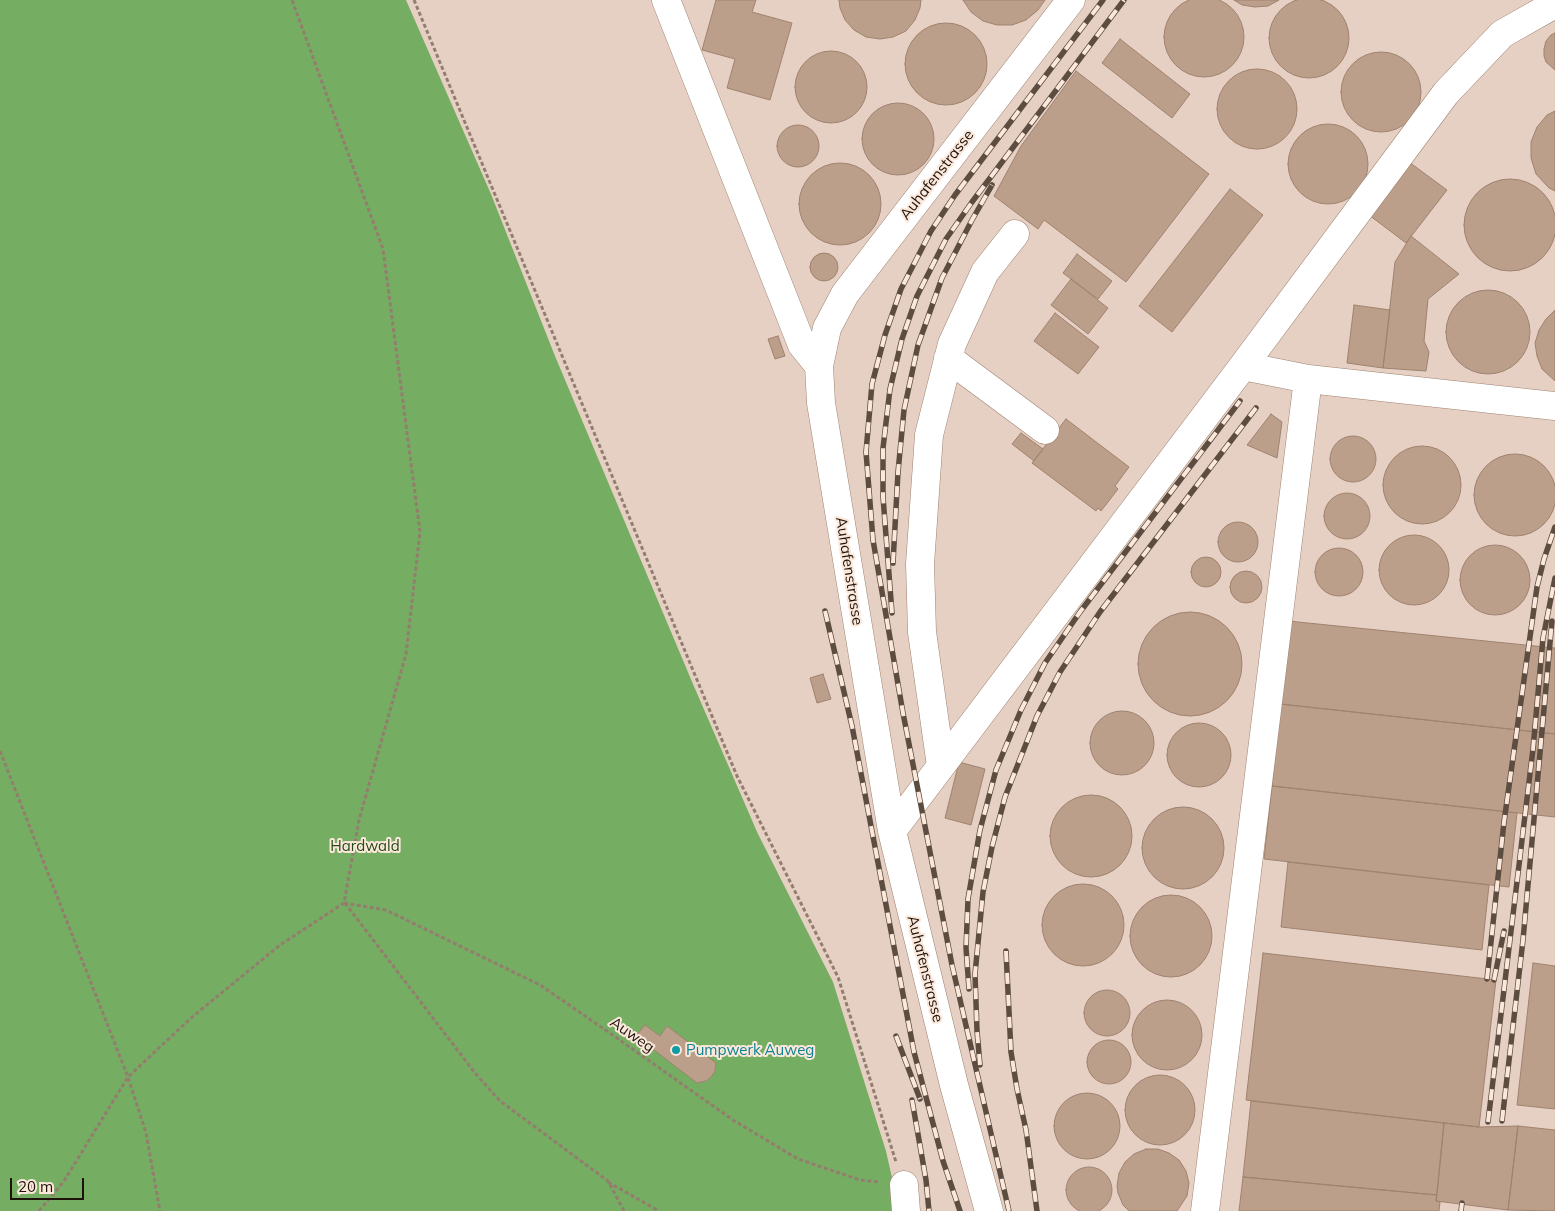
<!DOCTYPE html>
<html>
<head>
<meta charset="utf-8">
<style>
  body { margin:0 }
  #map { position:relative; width:1555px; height:1211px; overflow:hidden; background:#f7d8c2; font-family:Mulish,sans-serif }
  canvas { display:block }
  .scale { position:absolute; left:10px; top:1178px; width:74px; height:22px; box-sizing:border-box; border:2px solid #1d130b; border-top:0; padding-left:6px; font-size:15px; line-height:18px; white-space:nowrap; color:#1d130b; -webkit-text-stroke:4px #fbe8db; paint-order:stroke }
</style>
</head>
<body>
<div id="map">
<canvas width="1555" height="1211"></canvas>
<div class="scale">20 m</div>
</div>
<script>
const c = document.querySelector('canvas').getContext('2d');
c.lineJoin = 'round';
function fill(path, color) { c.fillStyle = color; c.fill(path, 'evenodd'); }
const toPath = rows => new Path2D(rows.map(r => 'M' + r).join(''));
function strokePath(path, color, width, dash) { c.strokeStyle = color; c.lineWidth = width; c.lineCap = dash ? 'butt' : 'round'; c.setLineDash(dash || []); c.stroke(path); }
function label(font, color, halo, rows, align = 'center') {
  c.font = font + ' Mulish,sans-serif'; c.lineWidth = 4; c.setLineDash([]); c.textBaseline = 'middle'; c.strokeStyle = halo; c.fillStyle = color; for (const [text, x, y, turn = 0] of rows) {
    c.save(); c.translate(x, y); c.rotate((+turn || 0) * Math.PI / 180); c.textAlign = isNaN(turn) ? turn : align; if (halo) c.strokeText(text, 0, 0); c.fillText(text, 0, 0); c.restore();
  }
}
const industrial = toPath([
  [406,0,1555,0,1555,1211,897,1211,895,1191,886,1151,877,1120,758,834,693,684,555,356,491,194]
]);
const forest = toPath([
  [0,0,406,0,491,194,555,356,693,684,758,834,833,982,886,1151,895,1191,897,1211,0,1211]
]);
const building = toPath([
  '1164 37a40 40 0 1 1 80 0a40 40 0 1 1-80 0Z',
  '1269 38a40 40 0 1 1 80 0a40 40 0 1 1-80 0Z',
  [716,0,756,0,752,12,792,23,770,100,727,88,735,59,702,50,716,0],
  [839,0,921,0,920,8,915,20,906,31,893,37,880,39,866,37,854,30,845,20,840,8,839,0],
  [963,0,1045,0,1038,10,1026,20,1012,25,997,25,983,21,971,12,963,0],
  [1234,0,1279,0,1268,6,1255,7,1242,5,1234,0],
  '905 64a41 41 0 1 1 82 0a41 41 0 1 1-82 0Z',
  [1555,33,1555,70,1546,62,1544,56,1544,49,1546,41,1551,35,1555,33],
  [1120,39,1190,94,1172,118,1102,63,1120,39],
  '795 87a36 36 0 1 1 72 0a36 36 0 1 1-72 0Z',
  '1341 92a40 40 0 1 1 80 0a40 40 0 1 1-80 0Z',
  '1217 109a40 40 0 1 1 80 0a40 40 0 1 1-80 0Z',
  [1076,71,1209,174,1126,282,1044,220,1038,229,994,196,1021,146,1076,71],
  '862 139a36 36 0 1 1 72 0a36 36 0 1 1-72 0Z',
  [1555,111,1555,191,1549,188,1536,174,1531,158,1531,142,1537,127,1547,115,1555,111],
  '1288 164a40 40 0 1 1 80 0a40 40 0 1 1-80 0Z',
  '777 146a21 21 0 1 1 42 0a21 21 0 1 1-42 0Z',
  [1409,162,1447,190,1406,243,1369,215,1409,162],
  '799 204a41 41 0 1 1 82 0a41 41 0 1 1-82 0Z',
  '1464 225a46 46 0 1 1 92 0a46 46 0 1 1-92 0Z',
  [1230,189,1263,215,1172,332,1139,306,1230,189],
  [1411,236,1459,274,1428,299,1424,341,1429,352,1426,371,1383,368,1395,262,1411,236],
  '810 267a14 14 0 1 1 28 0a14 14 0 1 1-28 0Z',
  [1077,254,1112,281,1098,299,1063,273,1077,254],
  [1071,279,1108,308,1088,334,1051,305,1071,279],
  '1446 332a42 42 0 1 1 84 0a42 42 0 1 1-84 0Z',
  [1354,305,1390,310,1383,368,1347,363,1354,305],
  [1555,310,1555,381,1542,369,1537,356,1535,343,1539,330,1546,319,1555,310],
  [1055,313,1099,347,1078,374,1034,341,1055,313],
  [778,336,785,356,775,359,768,339,778,336],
  [1271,414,1282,422,1277,458,1247,445,1271,414],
  [1066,419,1129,467,1115,486,1118,489,1101,511,1098,508,1096,511,1032,463,1066,419],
  [1021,433,1043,449,1034,461,1012,444,1021,433],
  '1330 459a23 23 0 1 1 46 0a23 23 0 1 1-46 0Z',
  '1383 485a39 39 0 1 1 78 0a39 39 0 1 1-78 0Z',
  '1474 495a41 41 0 1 1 82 0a41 41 0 1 1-82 0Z',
  '1324 516a23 23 0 1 1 46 0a23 23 0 1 1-46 0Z',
  '1218 542a20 20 0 1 1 40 0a20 20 0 1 1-40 0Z',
  '1379 570a35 35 0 1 1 70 0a35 35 0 1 1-70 0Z',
  '1460 580a35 35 0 1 1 70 0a35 35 0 1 1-70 0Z',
  '1315 572a24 24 0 1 1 48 0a24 24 0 1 1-48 0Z',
  '1191 572a15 15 0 1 1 30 0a15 15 0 1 1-30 0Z',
  '1230 587a16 16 0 1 1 32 0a16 16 0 1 1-32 0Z',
  '1138 664a52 52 0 1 1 104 0a52 52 0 1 1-104 0Z',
  [1288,621,1555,648,1555,734,1280,704,1288,621],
  [823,674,831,699,817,703,810,678,823,674],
  [1280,704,1555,734,1555,817,1272,786,1280,704],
  '1090 743a32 32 0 1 1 64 0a32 32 0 1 1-64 0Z',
  '1167 755a32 32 0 1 1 64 0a32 32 0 1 1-64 0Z',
  [959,762,985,769,971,825,945,818,959,762],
  [1272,786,1517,813,1509,887,1264,859,1272,786],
  '1050 836a41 41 0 1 1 82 0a41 41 0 1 1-82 0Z',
  '1142 848a41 41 0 1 1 82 0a41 41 0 1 1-82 0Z',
  [1288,862,1489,885,1482,950,1281,927,1288,862],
  '1042 925a41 41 0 1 1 82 0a41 41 0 1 1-82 0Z',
  '1130 936a41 41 0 1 1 82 0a41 41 0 1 1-82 0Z',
  [1263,953,1496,980,1479,1127,1246,1100,1263,953],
  [1533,963,1555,966,1555,1109,1517,1105,1533,963],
  '1084 1013a23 23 0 1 1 46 0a23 23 0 1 1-46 0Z',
  '1132 1035a35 35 0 1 1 70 0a35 35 0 1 1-70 0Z',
  [645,1025,660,1036,667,1026,716,1063,715,1071,711,1077,706,1081,697,1083,636,1036,645,1025],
  '1087 1062a22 22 0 1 1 44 0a22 22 0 1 1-44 0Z',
  '1125 1110a35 35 0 1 1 70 0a35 35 0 1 1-70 0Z',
  '1054 1126a33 33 0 1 1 66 0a33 33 0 1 1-66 0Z',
  [1251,1101,1444,1123,1437,1195,1243,1177,1251,1101],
  [1444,1123,1479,1127,1518,1126,1508,1210,1436,1201,1444,1123],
  [1518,1126,1555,1130,1555,1211,1508,1210,1518,1126],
  [1146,1149,1158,1149,1169,1153,1179,1160,1186,1171,1189,1183,1187,1196,1177,1211,1129,1211,1123,1205,1118,1193,1117,1186,1119,1173,1125,1162,1134,1154,1146,1149],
  '1066 1190a23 23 0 1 1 46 0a23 23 0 1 1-46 0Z',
  [1243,1177,1437,1195,1436,1201,1440,1202,1439,1211,1239,1211,1243,1177]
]);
const path = toPath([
  [414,0,737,776,838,977,896,1162],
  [0,751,128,1077,146,1133,160,1211],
  [344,903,386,910,540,985,604,1029,733,1120,798,1159,860,1180,880,1182],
  [345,903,475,1073,500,1101,608,1181,624,1211],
  [608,1182,659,1211],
  [39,1211,64,1181,128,1077,191,1018,280,945,344,903,359,820,406,654,420,532,383,249,292,0]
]);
const minor = toPath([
  [666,0,802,345,819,366],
  [948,358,1045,430],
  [1243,366,1308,379,1555,406],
  [941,766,922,632,920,564,929,435,952,344,985,272,1015,234],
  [892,831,1243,366,1446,93,1502,34,1555,4],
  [904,1185,906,1211],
  [989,1211,954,1085,892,831,821,403,819,366,827,328,845,294,1071,0],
  [1205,1211,1308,379]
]);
const rail = toPath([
  [893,563,898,472,904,410,918,345,942,278,972,220,992,185],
  [825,611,852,726,914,1052,943,1161,960,1211],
  [892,613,883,497,883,448,890,389,902,339,917,296,946,239,972,202,1124,0],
  [1006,951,1011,1052,1017,1089,1026,1130,1037,1211],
  [1487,979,1504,822,1537,587,1544,559,1555,527],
  [1494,980,1504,931],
  [969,989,966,948,968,899,980,830,996,770,1021,710,1045,663,1080,612,1240,401],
  [896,1036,920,1099],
  [980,1065,977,1031,975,974,983,892,992,847,1005,797,1037,716,1060,672,1100,612,1256,408],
  [912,1100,926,1180,929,1211],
  [1502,1121,1523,940,1552,621],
  [1488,1122,1533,749,1543,638,1555,578],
  [1009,1211,952,965,903,713,873,540,866,452,872,384,885,335,901,289,931,231,955,195,1103,0],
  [1461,1211,1462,1203]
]);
const markers = [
  [676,1050,5,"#0f9aa8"]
];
const streetNames = [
  ["Auhafenstrasse",937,175,-52],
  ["Auhafenstrasse",849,571,81],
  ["Auhafenstrasse",925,969,76],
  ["Auweg",632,1035,35]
];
const parkNames = [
  ["Hardwald",365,846]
];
const cultureNames = [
  ["Pumpwerk Auweg",686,1050]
];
fill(industrial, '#e6d0c4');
fill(forest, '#75ad63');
fill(building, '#bc9f8a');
strokePath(building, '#a0836f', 1);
strokePath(minor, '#9f826f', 29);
strokePath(path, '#937e6e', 3, [4, 2.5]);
strokePath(minor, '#fff', 28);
strokePath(rail, '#5d4d40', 5.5);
strokePath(rail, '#fbe8db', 4, [11]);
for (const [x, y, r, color] of markers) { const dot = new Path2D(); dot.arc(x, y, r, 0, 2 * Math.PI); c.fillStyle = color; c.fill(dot); strokePath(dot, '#fbe8db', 2); }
label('15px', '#1d130b', '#fbe8db', streetNames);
label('15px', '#244a17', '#fbe8db', parkNames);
label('15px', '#0d838f', '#fbe8db', cultureNames, 'left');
</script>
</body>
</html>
